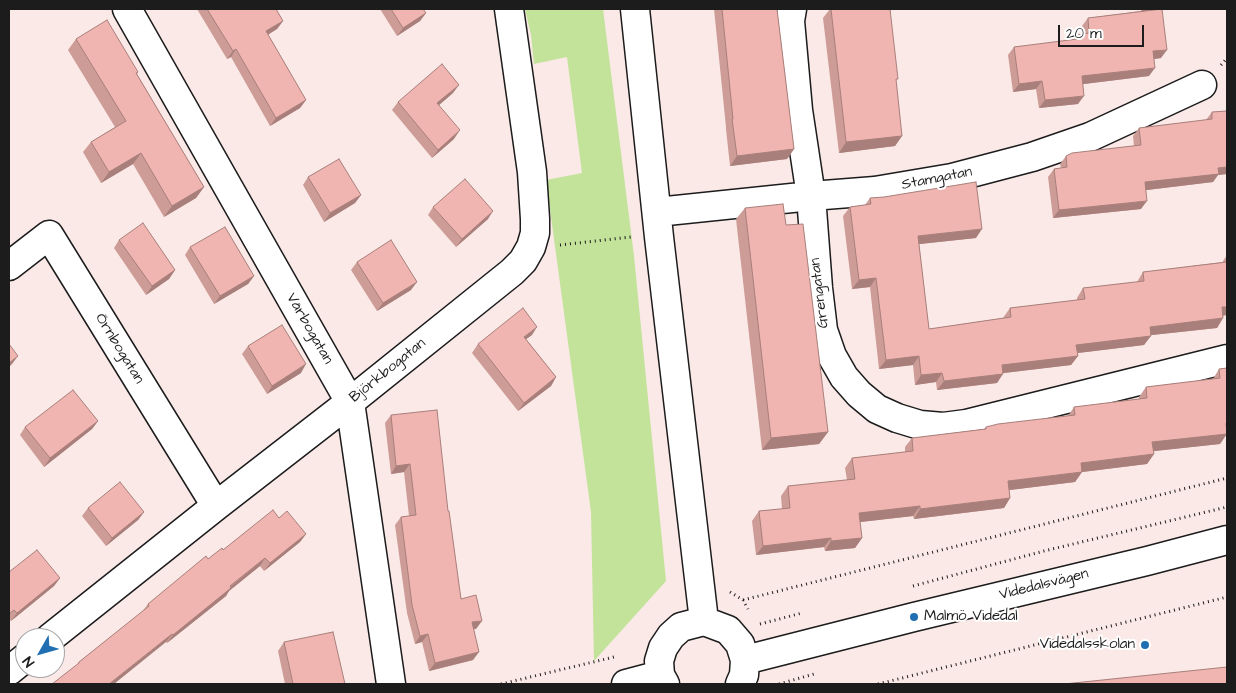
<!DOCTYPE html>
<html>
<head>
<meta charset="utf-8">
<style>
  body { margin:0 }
  #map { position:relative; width:1236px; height:693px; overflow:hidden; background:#fae9e7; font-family:"Architects Daughter",sans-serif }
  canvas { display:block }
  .frame { position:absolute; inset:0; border:10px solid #1c1c1c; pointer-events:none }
  .north { position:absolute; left:15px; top:628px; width:50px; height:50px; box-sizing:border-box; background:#fff; border:1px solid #a4a4a4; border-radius:50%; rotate:232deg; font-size:14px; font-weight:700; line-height:20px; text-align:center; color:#1c1c1c }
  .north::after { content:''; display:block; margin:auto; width:18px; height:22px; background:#1f6fb2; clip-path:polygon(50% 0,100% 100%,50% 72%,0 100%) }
  .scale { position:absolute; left:1058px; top:25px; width:86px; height:22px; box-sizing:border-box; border:2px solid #1c1c1c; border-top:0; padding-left:6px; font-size:15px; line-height:18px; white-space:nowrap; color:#1c1c1c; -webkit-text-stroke:4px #fff; paint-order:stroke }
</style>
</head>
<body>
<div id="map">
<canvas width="1236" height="693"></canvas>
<div class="frame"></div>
<div class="north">N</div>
<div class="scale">20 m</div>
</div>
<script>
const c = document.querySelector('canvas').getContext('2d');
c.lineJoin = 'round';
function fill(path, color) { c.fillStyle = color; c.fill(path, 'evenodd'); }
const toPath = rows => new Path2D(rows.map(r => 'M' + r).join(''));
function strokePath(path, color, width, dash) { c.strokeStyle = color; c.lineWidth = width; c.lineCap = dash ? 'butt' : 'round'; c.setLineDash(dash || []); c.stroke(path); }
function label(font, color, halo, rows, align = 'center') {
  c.font = font + ' "Architects Daughter",sans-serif'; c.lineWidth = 4; c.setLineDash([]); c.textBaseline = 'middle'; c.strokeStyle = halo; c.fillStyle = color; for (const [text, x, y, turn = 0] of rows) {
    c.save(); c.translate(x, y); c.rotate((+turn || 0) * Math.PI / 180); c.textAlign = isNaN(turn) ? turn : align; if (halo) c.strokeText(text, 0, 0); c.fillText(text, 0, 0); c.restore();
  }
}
const green = toPath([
  [525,9,603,9,634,256,666,581,594,661,591,512,546,180,582,173,567,57,534,64,531,35]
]);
const path = toPath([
  [1221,65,1227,58],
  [560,245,631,237],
  [913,586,1044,551,1227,507],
  [730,592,743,600,748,609],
  [743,600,1227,478],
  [760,624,802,613],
  [501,684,614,657],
  [779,684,814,674],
  [878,684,1227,597]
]);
const minor = toPath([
  [127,9,350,402,391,684],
  [635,9,659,237,704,621],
  [792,9,790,21,798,110,811,196,818,288,823,330,832,356,844,377,859,394,877,409,897,418,920,425,943,427,966,424,1227,359],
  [657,212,811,196,875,191,952,178,1032,157,1090,137,1202,85],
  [9,266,49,235,216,506],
  [50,638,216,506,350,402,512,272,523,261,531,247,535,233,535,219,532,172,509,9],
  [745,660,914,617,1147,561,1227,540],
  [9,671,25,658],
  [626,684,660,675],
  [665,684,660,675,659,661,663,648,671,636,681,627,704,621,728,630,740,644,745,660,744,675,740,684]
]);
const wall = toPath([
  [197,9,276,9,283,21,277,29,268,35,306,100,300,108,270,126,231,57,227,59],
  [380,9,423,9,426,13,420,21,397,36],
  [714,9,777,9,794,149,787,159,730,166,726,129,726,127],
  [830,9,890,9,896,82,902,136,895,146,839,153,823,18],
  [1141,9,1165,9,1162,9,1161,58,1154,59,1149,76,1083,84,1078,104,1039,108,1036,89,1013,92,1008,55,1014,47,1073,40,1077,35,1083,34,1082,26,1088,18,1141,11],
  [76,39,138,72,137,74,204,187,196,198,164,217,133,164,101,183,83,152,91,142,115,127,68,50],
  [453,93,439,105,454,139,432,158,392,110,398,102],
  [1227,111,1227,174,1218,175,1213,182,1146,190,1141,209,1053,218,1048,177,1054,169,1061,168,1060,164,1066,156,1134,146,1133,136,1139,128,1206,120,1212,112],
  [308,177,361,195,355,203,324,222,303,185],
  [870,198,976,238,919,244,929,329,1003,318,1010,308,1077,300,1077,298,1083,288,1137,282,1143,272,1223,262,1223,261,1227,255,1227,315,1223,316,1223,318,1217,328,1151,335,1144,345,1077,353,1078,356,1071,365,1003,373,997,383,937,390,936,382,915,385,913,365,879,369,870,287,852,289,843,216,850,207,865,205],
  [433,207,488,219,456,247,428,215],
  [745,208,786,225,828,432,819,444,762,450,736,219],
  [119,240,175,270,169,279,146,295,114,248],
  [190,247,254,276,248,284,214,304,185,255],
  [357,262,411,290,377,311,351,270],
  [532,335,526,339,556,377,551,386,518,411,472,353,478,344],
  [248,346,301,373,267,394,242,354],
  [1227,368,1227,432,1220,444,1153,451,1154,454,1147,464,1082,472,1075,482,1009,490,1010,498,1004,508,914,519,913,516,860,522,862,538,855,548,825,551,824,547,756,555,752,521,759,511,782,509,781,496,788,486,847,480,845,468,852,458,905,452,905,447,912,438,984,429,986,427,1068,416,1074,407,1139,399,1139,397,1146,387,1213,379,1219,369],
  [391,415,448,511,461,599,476,629,473,629,473,660,429,671,422,642,415,644,407,613,395,525,401,517,409,516,404,472,391,474,385,423],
  [98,421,92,429,44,467,20,435,25,427],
  [88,508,144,512,138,520,106,546,82,516],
  [279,518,306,534,300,542,264,571,260,566,229,591,226,596,167,643,166,642,77,665,79,662,142,612,148,604,208,559],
  [9,572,60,578,54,586,11,621,9,619],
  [284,642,345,684,285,684,278,651]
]);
const shadedWall = toPath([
  [1143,9,1165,9,1141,12],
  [426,13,420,21,397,36,403,28],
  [283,21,277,29,260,39,266,31],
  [236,49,231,57,227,59,233,51],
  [1167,50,1161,58,1147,60,1153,51],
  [1155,68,1149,76,1076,85,1082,76],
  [1042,81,1036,89,1013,92,1019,84],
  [459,85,453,93,431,112,437,103],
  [1084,96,1078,104,1039,108,1045,100],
  [306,100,300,108,270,126,276,118],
  [460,130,454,139,432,158,438,150],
  [902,136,895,146,839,153,846,142],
  [794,149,787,159,730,166,737,156],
  [141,153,133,164,101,183,109,172],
  [1227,167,1227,174,1218,175,1213,182,1139,191,1145,182],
  [204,187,196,198,164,217,172,206],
  [361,195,355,203,324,222,330,213],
  [1147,201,1141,209,1053,218,1059,210],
  [493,211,488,219,456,247,462,239],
  [982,229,976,238,911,245,918,236],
  [175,270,169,279,146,295,152,286],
  [254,276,248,284,214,304,220,296],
  [876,278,870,287,852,289,859,280],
  [417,282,411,290,377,311,383,303],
  [1222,307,1227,307,1227,315,1215,316],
  [1223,318,1217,328,1143,336,1150,327],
  [537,327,532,335,518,345,524,337],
  [1151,336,1144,345,1070,354,1076,345],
  [18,356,12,364,9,367,9,363],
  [919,356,913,365,879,369,886,360],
  [1078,356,1071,365,996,374,1002,365],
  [306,364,301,373,267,394,272,386],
  [942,373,936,382,915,385,921,375],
  [1003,374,997,383,937,390,944,381],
  [556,377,551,386,518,411,524,403],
  [98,421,92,429,44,467,50,458],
  [828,432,819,444,762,450,771,438],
  [1227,434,1220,444,1146,452,1152,442],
  [1154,454,1147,464,1074,473,1081,463],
  [410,464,404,472,391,474,396,466],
  [1082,472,1075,482,1002,491,1008,481],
  [1010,498,1004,508,914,519,920,509],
  [920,506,913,516,852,523,859,513],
  [144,512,138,520,106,546,112,538],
  [306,534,300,542,264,571,270,563],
  [831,538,824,547,756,555,763,546],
  [862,538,855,548,825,551,831,541],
  [265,558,260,566,229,591,226,596,167,643,173,635],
  [60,578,54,586,11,621,17,613],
  [482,621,476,629,466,630,472,622],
  [172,634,166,642,114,684,109,684],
  [428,634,422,642,415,644,420,636],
  [479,652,473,660,429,671,435,663]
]);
const building = toPath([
  [207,9,276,9,283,21,266,31,306,100,276,118,236,49,233,51,207,9],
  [391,9,423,9,426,13,403,28,391,9],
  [722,9,777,9,794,149,737,156,732,119,733,119,722,9],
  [831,9,890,9,898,79,896,79,902,136,846,142,831,9],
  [1162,9,1167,50,1153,51,1155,68,1082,76,1084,96,1045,100,1042,81,1019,84,1014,47,1077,39,1077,35,1089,33,1088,18,1162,9],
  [107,20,138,72,136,73,204,187,172,206,141,153,109,172,91,142,126,121,76,39,107,20],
  [442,64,459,85,437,103,460,130,438,150,398,102,442,64],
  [1227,111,1227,167,1218,168,1219,174,1145,182,1147,201,1059,210,1054,169,1067,167,1066,156,1072,153,1141,145,1139,128,1212,119,1212,112,1227,111],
  [339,159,361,195,330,213,308,177,339,159],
  [465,179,493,211,462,239,433,207,465,179],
  [976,182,982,229,918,236,929,329,1011,317,1010,308,1085,299,1083,288,1144,281,1143,272,1227,262,1227,307,1222,307,1223,318,1150,327,1151,336,1076,345,1078,356,1002,365,1003,374,944,381,942,373,921,375,919,356,886,360,876,278,859,280,850,207,871,204,870,198,884,197,976,182],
  [783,204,786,225,803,224,828,432,771,438,745,208,783,204],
  [143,223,175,270,152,286,119,240,143,223],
  [225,227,254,276,220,296,190,247,225,227],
  [391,240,417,282,383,303,357,262,391,240],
  [523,308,537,327,524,337,556,377,524,403,478,344,523,308],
  [282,325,306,364,272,386,248,346,282,325],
  [9,344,18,356,9,363,9,344],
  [1227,368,1227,423,1226,423,1227,434,1152,442,1154,454,1081,463,1082,472,1008,481,1010,498,920,509,920,506,859,513,862,538,831,541,831,538,763,546,759,511,790,508,788,486,855,479,852,458,913,451,912,438,986,429,986,427,998,424,1075,415,1074,407,1147,398,1146,387,1220,378,1219,369,1227,368],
  [73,390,98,421,50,458,25,427,73,390],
  [437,410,448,511,449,511,461,599,476,595,482,621,472,622,479,652,435,663,428,634,420,636,412,605,401,517,416,515,410,464,396,466,391,415,437,410],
  [120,482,144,512,112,538,88,508,120,482],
  [273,510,279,518,287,511,306,534,270,563,265,558,230,586,231,588,173,635,172,634,109,684,52,684,79,663,79,662,149,606,148,604,206,556,208,559,222,548,223,550,273,510],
  [37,550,60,578,17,613,14,610,9,614,9,572,37,550],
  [333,632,345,684,293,684,284,642,333,632],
  [1227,667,1227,684,1064,684,1227,667]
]);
const markers = [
  [914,617,5,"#1f6fb2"],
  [1145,645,5,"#1f6fb2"]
];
const streetNames = [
  ["Stamgatan",937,179,-11],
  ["Grengatan",820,293,-97],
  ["Vårbogatan",309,329,60],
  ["Örnbogatan",119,349,58],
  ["Björkbogatan",388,371,-39],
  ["Videdalsvägen",1044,585,-14]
];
const poiNames = [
  ["Malmö Videdal",924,617],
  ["Videdalsskolan",1135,645,"right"]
];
fill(green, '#c3e29a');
strokePath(minor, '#1c1c1c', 31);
strokePath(path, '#1c1c1c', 3, [1, 4]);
strokePath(minor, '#fff', 28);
fill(wall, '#ce9c97');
fill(shadedWall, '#a87f7b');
fill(building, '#f0b5b0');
strokePath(building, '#a87f7b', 1);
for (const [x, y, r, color] of markers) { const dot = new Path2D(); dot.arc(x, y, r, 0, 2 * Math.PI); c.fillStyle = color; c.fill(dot); strokePath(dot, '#fff', 2); }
label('15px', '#1c1c1c', '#fff', streetNames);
label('15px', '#1c1c1c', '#fff', poiNames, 'left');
</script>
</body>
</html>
